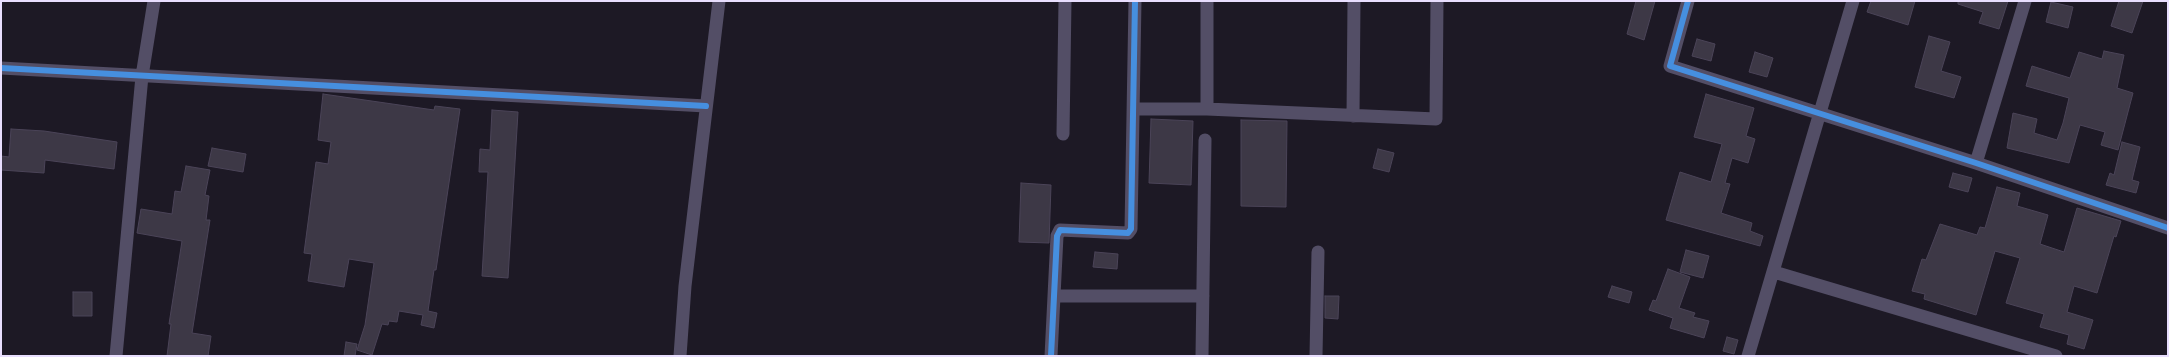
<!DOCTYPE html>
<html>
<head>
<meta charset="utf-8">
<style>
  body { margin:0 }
  #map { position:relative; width:2169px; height:357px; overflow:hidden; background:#1d1925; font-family:"Roboto Condensed",sans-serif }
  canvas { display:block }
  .frame { position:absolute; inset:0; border:2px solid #e8defe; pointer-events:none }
</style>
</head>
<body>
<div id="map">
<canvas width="2169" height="357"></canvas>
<div class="frame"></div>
</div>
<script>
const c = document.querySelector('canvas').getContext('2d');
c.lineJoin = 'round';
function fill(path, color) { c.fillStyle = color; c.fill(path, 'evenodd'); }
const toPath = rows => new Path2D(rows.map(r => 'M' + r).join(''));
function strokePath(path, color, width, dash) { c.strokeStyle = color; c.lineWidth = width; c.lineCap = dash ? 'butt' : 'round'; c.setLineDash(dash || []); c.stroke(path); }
const building = toPath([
  [1636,1,1655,1,1644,40,1627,34,1636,1],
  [1871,1,1915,1,1908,25,1867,12,1871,1],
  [1958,1,2008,1,1999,29,1979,23,1983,12,1958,4,1958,1],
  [2119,1,2143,1,2132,33,2111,26,2119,1],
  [2051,2,2073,7,2068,28,2046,22,2051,2],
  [1929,36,1950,42,1941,71,1961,77,1954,98,1915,87,1929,36],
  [1697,39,1715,44,1711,61,1692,56,1697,39],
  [2104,51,2124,55,2117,88,2133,93,2118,150,2101,145,2105,132,2080,125,2069,163,2007,148,2013,113,2037,119,2034,133,2057,140,2063,123,2069,98,2026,86,2032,66,2070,78,2079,52,2102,59,2104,51],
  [1755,52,1773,58,1767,77,1749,72,1755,52],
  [323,94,434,110,435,106,460,109,436,270,434,270,428,311,437,313,434,328,421,325,423,315,399,311,397,322,389,321,388,325,382,324,372,355,357,350,365,325,374,263,349,259,344,287,308,281,312,254,304,253,316,162,328,164,331,142,318,140,323,94],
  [1706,94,1754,108,1746,136,1755,139,1748,163,1732,158,1725,183,1730,184,1721,213,1752,223,1750,231,1763,236,1760,246,1666,220,1680,172,1711,182,1722,144,1694,137,1706,94],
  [492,110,518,112,508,278,482,276,488,172,479,172,480,149,490,150,492,110],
  [1151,119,1193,121,1191,185,1149,183,1151,119],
  [1241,120,1287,121,1286,207,1241,206,1241,120],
  [11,129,44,131,117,142,114,169,45,160,44,173,1,170,1,156,9,157,11,129],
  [2122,142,2140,147,2132,180,2139,182,2136,193,2106,185,2110,173,2114,175,2122,142],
  [212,148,246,154,243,172,208,166,212,148],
  [1378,149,1394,153,1389,172,1373,168,1378,149],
  [186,166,210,170,205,195,209,196,206,220,210,220,192,333,211,336,208,356,167,356,171,324,169,324,182,241,137,233,141,209,172,214,175,191,181,192,186,166],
  [1953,173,1972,178,1968,192,1949,187,1953,173],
  [1021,183,1051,185,1049,243,1019,242,1021,183],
  [1997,187,2020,193,2017,206,2048,215,2040,244,2064,252,2077,208,2121,221,2116,237,2114,236,2097,293,2074,286,2067,312,2093,320,2084,349,2067,344,2069,335,2040,327,2044,314,2006,303,2020,258,1995,251,1976,315,1924,299,1925,294,1912,291,1922,259,1926,260,1940,224,1977,235,1980,227,1985,228,1997,187],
  [1686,250,1709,256,1703,278,1680,272,1686,250],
  [1095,252,1118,254,1117,269,1093,267,1095,252],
  [1668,269,1690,277,1679,308,1695,313,1693,317,1709,321,1704,338,1670,328,1673,318,1649,310,1653,300,1656,301,1668,269],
  [1612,286,1632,292,1629,303,1608,297,1612,286],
  [73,292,92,292,92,316,73,316,73,292],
  [1325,296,1339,296,1338,319,1325,318,1325,296],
  [1727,337,1738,340,1734,354,1723,351,1727,337],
  [346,342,357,344,355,356,344,356,346,342]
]);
const minor = toPath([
  [1688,1,1670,66,1976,163,2168,228],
  [1,68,706,106],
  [1134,109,1207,109,1436,119,1437,1],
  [1207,109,1207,1],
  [1353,116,1354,1],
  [1063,134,1065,1],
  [1976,163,2025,1],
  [1774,272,2056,356],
  [1054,296,1203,296],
  [116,356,142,76,154,1],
  [680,356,685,286,719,1],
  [1051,356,1057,236,1060,230,1128,233,1131,229,1135,1],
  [1202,356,1205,140],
  [1316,356,1318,252],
  [1748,356,1853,1]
]);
const cycleway = toPath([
  [1688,1,1670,66,1976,163,2168,228],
  [1,68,706,106],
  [1051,356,1057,236,1060,230,1128,233,1131,229,1135,1]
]);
fill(building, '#3d3846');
strokePath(building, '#4b4458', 1);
strokePath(minor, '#534e66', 13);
strokePath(cycleway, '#468fdf', 6);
</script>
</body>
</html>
